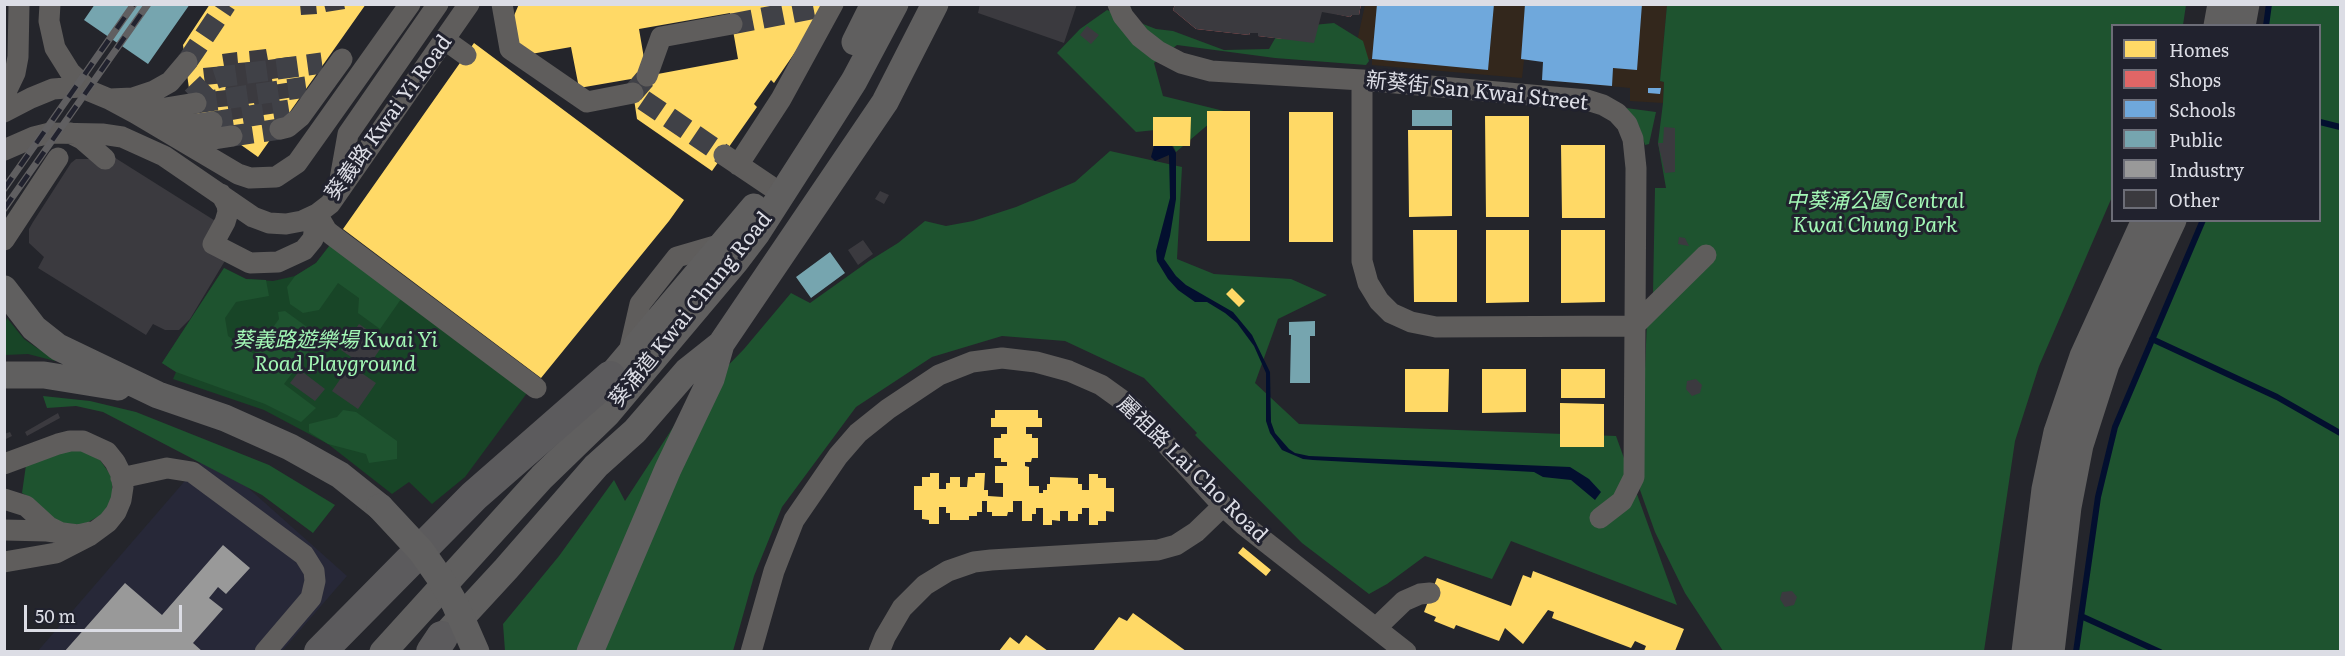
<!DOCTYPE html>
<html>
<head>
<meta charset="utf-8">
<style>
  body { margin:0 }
  #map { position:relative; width:2345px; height:656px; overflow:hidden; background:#24252b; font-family:Literata,serif }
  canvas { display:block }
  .frame { position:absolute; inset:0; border:6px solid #dcdde5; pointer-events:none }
  .legend { position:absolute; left:2111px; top:24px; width:210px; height:198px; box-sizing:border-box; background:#21222e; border:2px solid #6c6d77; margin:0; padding:8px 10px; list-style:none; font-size:18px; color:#dcdde5 }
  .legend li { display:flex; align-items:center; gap:12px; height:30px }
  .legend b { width:30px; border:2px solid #6c6d77 }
  .scale { position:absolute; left:24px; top:605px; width:158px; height:27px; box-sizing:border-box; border:3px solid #dcdde5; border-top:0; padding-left:8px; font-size:18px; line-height:21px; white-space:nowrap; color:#dcdde5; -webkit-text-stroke:4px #21222e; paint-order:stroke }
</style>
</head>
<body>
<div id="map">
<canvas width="2345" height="656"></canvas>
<div class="frame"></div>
<ul class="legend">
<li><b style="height:16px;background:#ffd966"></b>Homes</li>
<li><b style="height:16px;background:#e06666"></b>Shops</li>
<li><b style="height:16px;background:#6fa8dc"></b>Schools</li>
<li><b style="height:16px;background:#76a5af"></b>Public</li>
<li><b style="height:16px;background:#999"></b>Industry</li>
<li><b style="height:16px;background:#3b3a3f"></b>Other</li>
</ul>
<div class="scale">50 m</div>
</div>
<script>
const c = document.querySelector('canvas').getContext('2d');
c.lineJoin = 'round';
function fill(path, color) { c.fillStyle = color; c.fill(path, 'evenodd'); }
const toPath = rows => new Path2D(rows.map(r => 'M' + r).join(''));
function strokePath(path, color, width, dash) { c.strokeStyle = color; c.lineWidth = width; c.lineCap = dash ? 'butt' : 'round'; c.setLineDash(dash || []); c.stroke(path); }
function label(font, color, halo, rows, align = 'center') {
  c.font = font + ' Literata,"Noto Sans TC",serif'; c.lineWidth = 6; c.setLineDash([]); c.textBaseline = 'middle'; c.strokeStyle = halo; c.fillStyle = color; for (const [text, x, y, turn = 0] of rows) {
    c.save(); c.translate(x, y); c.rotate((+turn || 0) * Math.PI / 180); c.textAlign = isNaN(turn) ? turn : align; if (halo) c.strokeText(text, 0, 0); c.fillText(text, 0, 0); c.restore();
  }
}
const built = toPath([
  [209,453,347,576,282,651,37,652]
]);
const education = toPath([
  [1365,5,1667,5,1660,81,1664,82,1663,103,1630,101,1630,88,1542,80,1543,61,1524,60,1522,78,1372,65,1372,59,1368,59,1352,64]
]);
const green = toPath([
  [330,245,527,393,465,477,432,504,409,482,392,494,328,444,264,410,173,379,176,372,162,363,224,268,246,279,273,281,295,276,316,263],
  [7,318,24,339,37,348,57,356,55,361,28,354,5,355,4,327]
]);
const forest = toPath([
  [1667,5,2186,5,2183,25,2112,26,2112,197,2039,366,2015,441,1984,651,1723,651,1685,593,1655,532,1640,490,1647,320,1653,294,1655,188,1666,188,1658,143,1663,103,1664,82,1660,81],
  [2269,5,2340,5,2340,651,2076,651,2098,497,2115,427,2203,221,2320,220,2320,26,2266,25],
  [1107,10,1156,29,1173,31,1224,50,1269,49,1281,28,1334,23,1363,41,1369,61,1366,65,1275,58,1177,45,1154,63,1163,96,1224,111,1176,152,1165,129,1136,132,1057,53,1080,29],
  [1626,108,1656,112,1649,144,1645,145,1639,126],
  [1110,151,1182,167,1177,259,1214,274,1291,279,1327,295,1278,319,1255,383,1299,424,1616,436,1677,605,1511,541,1492,579,1425,556,1387,584,1369,594,1302,543,1195,435,1197,433,1144,378,1065,341,1002,336,932,357,856,407,782,507,754,576,733,651,505,651,503,624,559,556,614,480,625,501,683,412,744,349,791,293,810,303,869,261,898,243,925,221,946,226,973,221,1016,207,1075,182],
  [330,245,401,299,380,329,358,313,359,298,338,283,319,310,303,313,290,304,287,287,295,276,316,263],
  [224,268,246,279,266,280,269,296,236,302,225,318,228,336,254,354,279,319,278,312,285,311,307,327,311,348,284,384,316,408,301,422,265,404,176,372,162,363],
  [43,396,90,401,136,412,269,465,335,505,313,533,262,495,103,412,76,406,47,408],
  [343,410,356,412,397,441,397,459,369,463,366,454,328,444,309,432,309,424,337,417],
  [71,450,82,450,100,460,112,477,112,497,108,507,101,515,83,525,62,523,53,518,31,498,22,493,26,465]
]);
const water = toPath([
  [1154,146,1172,146,1176,153,1176,199,1170,236,1164,259,1176,276,1186,285,1233,312,1252,335,1270,372,1271,422,1275,433,1289,449,1295,453,1309,456,1570,467,1589,479,1601,492,1595,500,1571,480,1543,477,1534,472,1313,460,1303,459,1282,450,1270,433,1266,421,1266,373,1254,346,1237,323,1225,313,1207,302,1195,302,1178,290,1168,279,1157,261,1156,251,1170,198,1169,155,1155,161,1151,157]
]);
const homes = toPath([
  [210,4,366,4,258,157,192,110,183,45],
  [519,4,822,4,804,39,774,83,771,80,754,104,757,107,712,171,637,119,631,79,579,88,571,47,531,54,517,44,513,18],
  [730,13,738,59,647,76,639,29],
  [474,43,684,200,669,221,541,378,343,229],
  [1207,111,1250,111,1250,241,1207,241],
  [1289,112,1333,112,1333,242,1289,242],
  [1485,116,1529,116,1529,217,1486,217],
  [1153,117,1191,117,1190,146,1153,146],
  [1408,130,1452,130,1452,216,1409,217],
  [1561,145,1605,145,1605,218,1562,218],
  [1413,230,1457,230,1457,302,1414,302],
  [1486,230,1529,230,1529,302,1486,303],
  [1561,230,1605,230,1605,302,1561,303],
  [1232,288,1245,301,1239,307,1226,294],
  [1405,369,1449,369,1448,412,1405,412],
  [1482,369,1526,369,1526,412,1482,413],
  [1561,369,1605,369,1605,398,1561,398],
  [1560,403,1604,404,1604,447,1560,447],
  [995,410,1038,410,1038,418,1042,418,1042,427,1026,427,1026,434,1032,434,1032,438,1038,438,1038,458,1032,458,1031,462,1025,462,1025,466,1029,467,1029,486,1039,486,1039,493,1043,493,1043,490,1047,490,1047,484,1050,484,1050,477,1078,478,1078,484,1082,484,1082,490,1089,490,1089,474,1098,474,1098,478,1106,478,1106,488,1114,488,1114,512,1106,511,1106,521,1098,521,1098,525,1089,525,1089,508,1082,508,1082,514,1078,514,1078,521,1068,521,1068,511,1060,511,1060,521,1052,520,1052,525,1043,525,1043,508,1036,508,1036,514,1032,514,1032,521,1022,521,1022,501,1013,501,1013,512,1008,512,1007,516,992,516,992,512,987,512,987,501,982,501,982,512,977,512,977,516,969,516,969,520,950,520,950,513,946,513,946,507,939,507,939,524,929,524,929,520,922,519,922,510,914,510,914,486,922,486,922,477,930,477,930,473,939,473,939,489,946,489,946,483,950,483,950,477,960,477,960,487,967,487,968,477,975,477,975,473,985,473,984,490,988,490,988,496,1003,497,1003,483,995,483,995,466,1007,466,1007,462,1001,462,1001,458,994,458,994,438,1001,438,1001,434,1007,434,1007,427,991,427,991,418,995,418],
  [1243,547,1271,570,1266,576,1238,553],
  [1533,571,1684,629,1675,651,1644,651,1646,646,1635,641,1631,648,1552,618,1554,612,1548,610,1523,644,1505,628,1499,641,1456,625,1454,629,1434,621,1436,617,1424,612,1437,578,1511,606,1523,575,1531,578],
  [1133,613,1186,651,1093,651,1119,617,1127,621],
  [1026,635,1048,651,999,651,1010,637,1019,644]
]);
const shops = toPath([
  [1175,4,1272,4,1271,10,1289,14,1284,39,1258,36,1258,33,1250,33,1249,35,1196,29,1173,10],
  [1291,4,1361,4,1359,15,1352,15,1350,17]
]);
const schools = toPath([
  [1377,4,1494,4,1488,70,1372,59],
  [1525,4,1642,4,1637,70,1613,68,1612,86,1542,80,1543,62,1521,59],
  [1648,88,1661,88,1660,94,1648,93]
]);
const public = toPath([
  [95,4,190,4,148,64,84,20],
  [1412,110,1452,110,1452,126,1412,126],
  [830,252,845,273,811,298,796,277],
  [1315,321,1315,336,1310,336,1310,383,1290,383,1291,335,1289,335,1289,322]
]);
const industry = toPath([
  [223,545,250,568,226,594,218,587,209,598,223,609,193,643,203,652,64,652,125,583,162,615]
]);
const stream = toPath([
  [2266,26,2269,4],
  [2320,122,2340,127],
  [2152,339,2277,397,2340,433],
  [2081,616,2160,652],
  [2076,652,2098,497,2115,427,2203,220]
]);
const building = toPath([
  [300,4,316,4,317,14,301,15],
  [324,4,344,4,345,9,326,12],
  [980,4,1077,4,1064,43,978,13],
  [1175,4,1361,4,1359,15,1352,15,1350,17,1322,12,1314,43,1258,36,1258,33,1250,33,1249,35,1196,29,1173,10],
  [1087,26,1099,35,1091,44,1080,35],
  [266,49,268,60,289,57,292,76,272,79,273,85,292,82,294,97,275,100,277,113,257,116,254,103,247,104,249,117,232,120,230,106,211,108,209,92,226,90,225,83,205,85,203,68,224,66,222,54,237,52,238,63,250,62,249,51],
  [1664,127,1675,128,1675,172,1665,173,1658,143,1663,143],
  [109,154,217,222,226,259,190,319,179,330,165,330,153,324,146,335,38,268,44,257,29,243,29,229,33,222,71,163,76,159,90,159],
  [880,191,889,195,884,204,875,199],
  [1679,237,1685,238,1689,246,1678,244],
  [863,240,873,254,858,265,848,250],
  [359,324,385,342,367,368,341,350],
  [350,365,376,383,358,409,332,391],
  [300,370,325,389,315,401,290,383],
  [1696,379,1702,385,1700,393,1692,396,1686,389,1687,381],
  [58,413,60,418,27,436,25,432],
  [10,432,12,436,4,440,4,434],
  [1792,591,1797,597,1794,605,1785,607,1780,599,1782,592]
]);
const minorTunnel = toPath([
  [732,24,821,7],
  [187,62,226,4],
  [645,79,633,93,724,155],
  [192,98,211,80,220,77,322,63],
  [196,103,306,87],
  [212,122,289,110],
  [232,136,280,129]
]);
const minor = toPath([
  [50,4,49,21,55,48,70,72,89,90],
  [502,4,510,49,587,102,633,93],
  [1118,4,1123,16,1140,37,1158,51,1181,63,1211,71,1362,80,1587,100,1603,105,1617,113,1627,124,1633,139,1636,168,1634,477,1622,501,1600,518],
  [445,40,466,55],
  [647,76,661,37,732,24],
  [1362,80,1362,261,1368,283,1379,301,1391,313,1411,322,1436,327,1634,326],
  [4,96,15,73,18,57,19,4],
  [110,99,133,98,154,91,170,82,187,62],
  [4,112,31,98,53,89,80,87,109,99,135,113,238,174,250,178,276,177,297,163,410,4],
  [135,113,196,103],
  [164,129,212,122],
  [280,129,288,127,300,117,342,59],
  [70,133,82,139,105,159],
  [187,143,232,136],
  [4,150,34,137,50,133,102,134,122,137,164,156,253,217,269,223,286,224,302,221,317,214,330,204,469,4],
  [724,155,770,186],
  [738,165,781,99,833,4],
  [339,185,348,134,438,4],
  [221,194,227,205,228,212,225,222,213,244,250,263,278,262,304,250,313,239,317,214],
  [317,214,327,231,332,235,536,388],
  [4,240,58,158],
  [1634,326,1706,255],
  [629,352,640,304,677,257,725,243],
  [4,464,58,444,70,441,83,441,107,452,115,462,121,474,123,487,121,500,116,512,108,522,89,536,56,553,4,562],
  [121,478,167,468,192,472,304,555,314,571,315,581,311,598,265,652],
  [4,499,26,506,49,527,59,532],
  [4,530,47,531,78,535,91,532],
  [1376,628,1404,601,1420,594,1430,593],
  [751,652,774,571,794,520,838,456,858,433,888,409,939,375,972,362,1002,358,1036,362,1069,371,1101,385,1133,408,1223,506,1244,525,1406,652],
  [879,652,885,637,902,608,925,585,948,571,974,562,991,560,1158,550,1176,545,1196,532,1223,506]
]);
const major = toPath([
  [2217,26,2221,4],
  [2242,26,2246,4],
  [855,42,874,4],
  [4,289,34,328,58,347,158,395,225,418,290,447,340,475,380,507],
  [4,375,44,375,118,387],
  [599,395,610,377,754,207],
  [446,634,506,569,596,466,635,431,687,371,721,344,885,102,935,4],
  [383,652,542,477,607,414,735,262,757,233,823,130,854,81,895,4],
  [590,652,668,469,711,379,721,344],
  [2025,652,2045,489,2057,432,2083,356,2145,220],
  [2051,652,2068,507,2080,445,2106,364,2173,220]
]);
const highway = toPath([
  [320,652,474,496,610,377],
  [432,652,442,637]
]);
const rail = toPath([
  [4,189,134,4],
  [4,209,148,4]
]);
const majorBridge = toPath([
  [380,507,421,551,440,578,455,604,476,652]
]);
const streetNames = [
  ["新葵街 San Kwai Street",1477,92,6],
  ["葵義路 Kwai Yi Road",389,118,-54],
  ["葵涌道 Kwai Chung Road",691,310,-51],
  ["麗祖路 Lai Cho Road",1192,470,44]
];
const parkNames = [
  ["中葵涌公園 Central",1875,202],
  ["Kwai Chung Park",1875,226],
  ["葵義路遊樂場 Kwai Yi",335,341],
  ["Road Playground",335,365]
];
fill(built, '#272838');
fill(education, '#33271c');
fill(green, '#184527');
fill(forest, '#1e532f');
fill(water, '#030f2f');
fill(homes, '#ffd966');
fill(shops, '#e06666');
fill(schools, '#6fa8dc');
fill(public, '#76a5af');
fill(industry, '#999');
strokePath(stream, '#030f2f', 6);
fill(building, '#3b3a3f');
strokePath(minorTunnel, '#404147', 21, [21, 10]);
strokePath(minor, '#5f5d5c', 21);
strokePath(major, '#605f5f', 27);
strokePath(highway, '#5c5b5d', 32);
strokePath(rail, '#605f61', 7);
strokePath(rail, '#21222e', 4.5, [14]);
strokePath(majorBridge, '#605f5f', 27);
label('21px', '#dcdde5', '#21222e', streetNames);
label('italic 21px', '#a2f7b5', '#21222e', parkNames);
</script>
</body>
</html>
